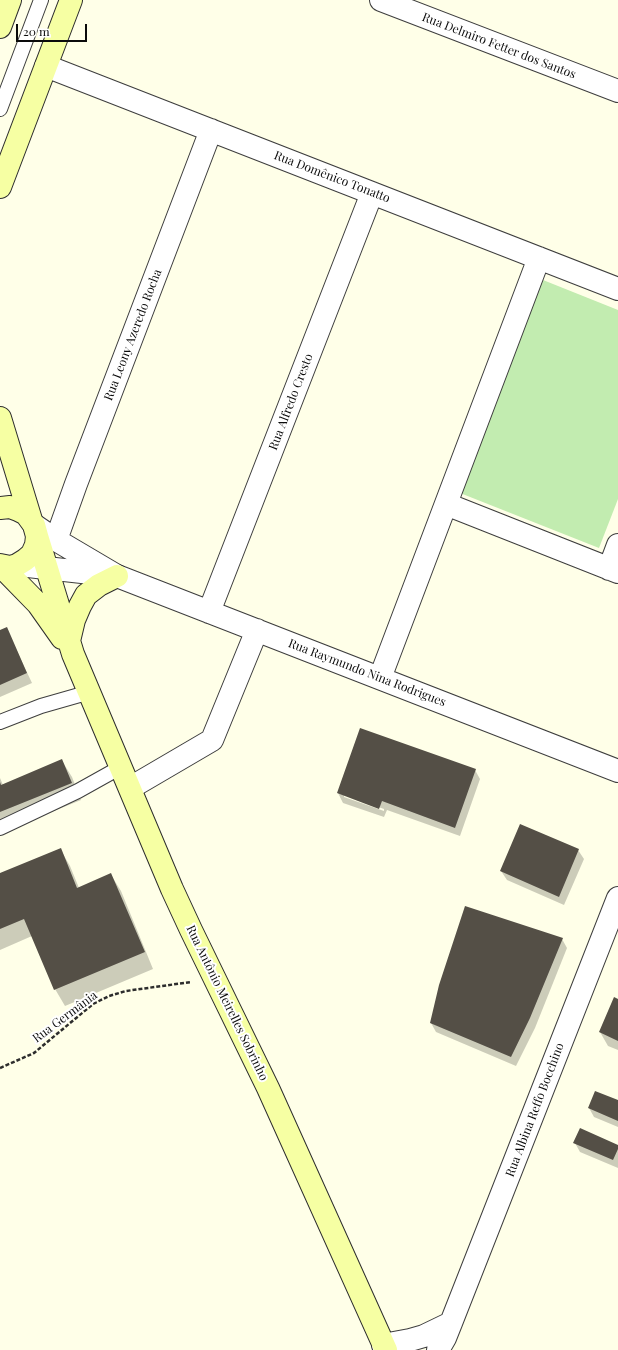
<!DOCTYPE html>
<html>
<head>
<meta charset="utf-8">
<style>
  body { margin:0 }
  #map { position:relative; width:618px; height:1350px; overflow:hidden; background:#ffffe8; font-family:"Playfair Display",serif }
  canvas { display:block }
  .scale { position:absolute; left:16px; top:24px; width:71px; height:18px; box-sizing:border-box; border:2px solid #0b0b0b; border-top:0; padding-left:5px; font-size:12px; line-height:14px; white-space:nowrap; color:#0b0b0b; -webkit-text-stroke:3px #fff; paint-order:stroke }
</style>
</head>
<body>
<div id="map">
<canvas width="618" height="1350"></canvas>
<div class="scale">20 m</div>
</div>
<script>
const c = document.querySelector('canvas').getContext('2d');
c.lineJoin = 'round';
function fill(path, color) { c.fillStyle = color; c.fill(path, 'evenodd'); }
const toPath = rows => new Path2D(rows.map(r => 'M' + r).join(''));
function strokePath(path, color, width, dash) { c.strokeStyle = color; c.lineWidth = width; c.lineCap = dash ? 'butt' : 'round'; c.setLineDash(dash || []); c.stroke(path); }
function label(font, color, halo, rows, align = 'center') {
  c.font = font + ' "Playfair Display",serif'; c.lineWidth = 4; c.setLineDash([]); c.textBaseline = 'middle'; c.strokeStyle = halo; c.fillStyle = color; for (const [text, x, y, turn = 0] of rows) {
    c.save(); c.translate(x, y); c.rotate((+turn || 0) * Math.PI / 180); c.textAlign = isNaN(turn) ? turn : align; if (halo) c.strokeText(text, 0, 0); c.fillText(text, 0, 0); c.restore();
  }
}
const green = toPath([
  [543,280,618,310,618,499,599,548,460,493]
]);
const shadow = toPath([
  [6,628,32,683,0,697,0,631],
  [62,761,72,777,81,800,0,833,0,778,3,785],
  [475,770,480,779,460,836,387,810,384,817,343,803,338,793],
  [344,795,384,809,384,811,344,797],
  [60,849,70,866,79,888,111,875,121,891,153,969,65,1006,55,989,32,936,0,950,0,874],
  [578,850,584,859,564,905,507,880,501,871],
  [562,939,567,948,535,1028,516,1066,436,1032,431,1023],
  [618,1000,618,1050,608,1046,600,1032],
  [618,1101,618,1127,594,1117,589,1108],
  [575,1143,618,1146,618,1168,580,1152]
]);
const building = toPath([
  [7,627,27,673,0,685,0,630],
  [360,728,476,769,455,828,382,801,379,809,337,793],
  [62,759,72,783,0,812,0,782,1,785],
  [520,824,579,849,559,897,500,871],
  [61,848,77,888,111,873,145,952,54,990,24,919,0,929,0,873],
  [465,906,563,938,530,1018,511,1057,430,1023,439,985],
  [614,997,618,999,618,1041,599,1032],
  [595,1091,618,1100,618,1121,588,1108],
  [580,1128,618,1145,618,1149,613,1160,573,1143]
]);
const path = toPath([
  [0,1068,34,1053,93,1004,109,996,126,991,191,982]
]);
const lane = toPath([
  [0,109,41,0],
  [0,722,41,706,90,692],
  [0,828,78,791,121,767]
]);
const street = toPath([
  [381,0,618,91],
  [46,66,618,289],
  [446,504,618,572],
  [34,525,56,540,117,576,618,771],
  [56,540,76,484,211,130],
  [28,566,109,575],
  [609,569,618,545],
  [209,612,372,193],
  [380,678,539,258],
  [130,788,212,740,257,630],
  [383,1345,410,1340,424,1336,451,1323],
  [438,1350,445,1338,451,1323,618,898]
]);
const secondary = toPath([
  [0,27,10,0],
  [0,187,71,0],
  [0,418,31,520],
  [0,508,10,507,18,510,26,514,34,525,37,536,36,545,32,554,25,560,17,565,10,567,0,565],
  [37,536,73,654,172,889,191,930,268,1088,386,1350],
  [1,566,38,604,62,638],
  [69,641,74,620,80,606,86,595,99,585,117,576]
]);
const streetNames = [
  ["Rua Delmiro Fetter dos Santos",499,46,21],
  ["Rua Domênico Tonatto",332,177,21],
  ["Rua Leony Azeredo Rocha",133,335,-69],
  ["Rua Alfredo Cresto",291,402,-69],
  ["Rua Raymundo Nina Rodrigues",367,673,21],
  ["Rua Antônio Meirelles Sobrinho",227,1003,64],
  ["Rua Germânia",65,1017,-37],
  ["Rua Albina Reffo Bocchino",535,1110,-69]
];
fill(green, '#c2ecb0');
fill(shadow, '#0003');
fill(building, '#544f46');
strokePath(lane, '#3e3e3e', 16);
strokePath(street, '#3e3e3e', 24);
strokePath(secondary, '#2d2d2d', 24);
strokePath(path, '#2d2d2d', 2.5, [4, 2]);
strokePath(lane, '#fff', 14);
strokePath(street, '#fff', 22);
strokePath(secondary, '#f6ffa3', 22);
label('12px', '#0b0b0b', '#fff', streetNames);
</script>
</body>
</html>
